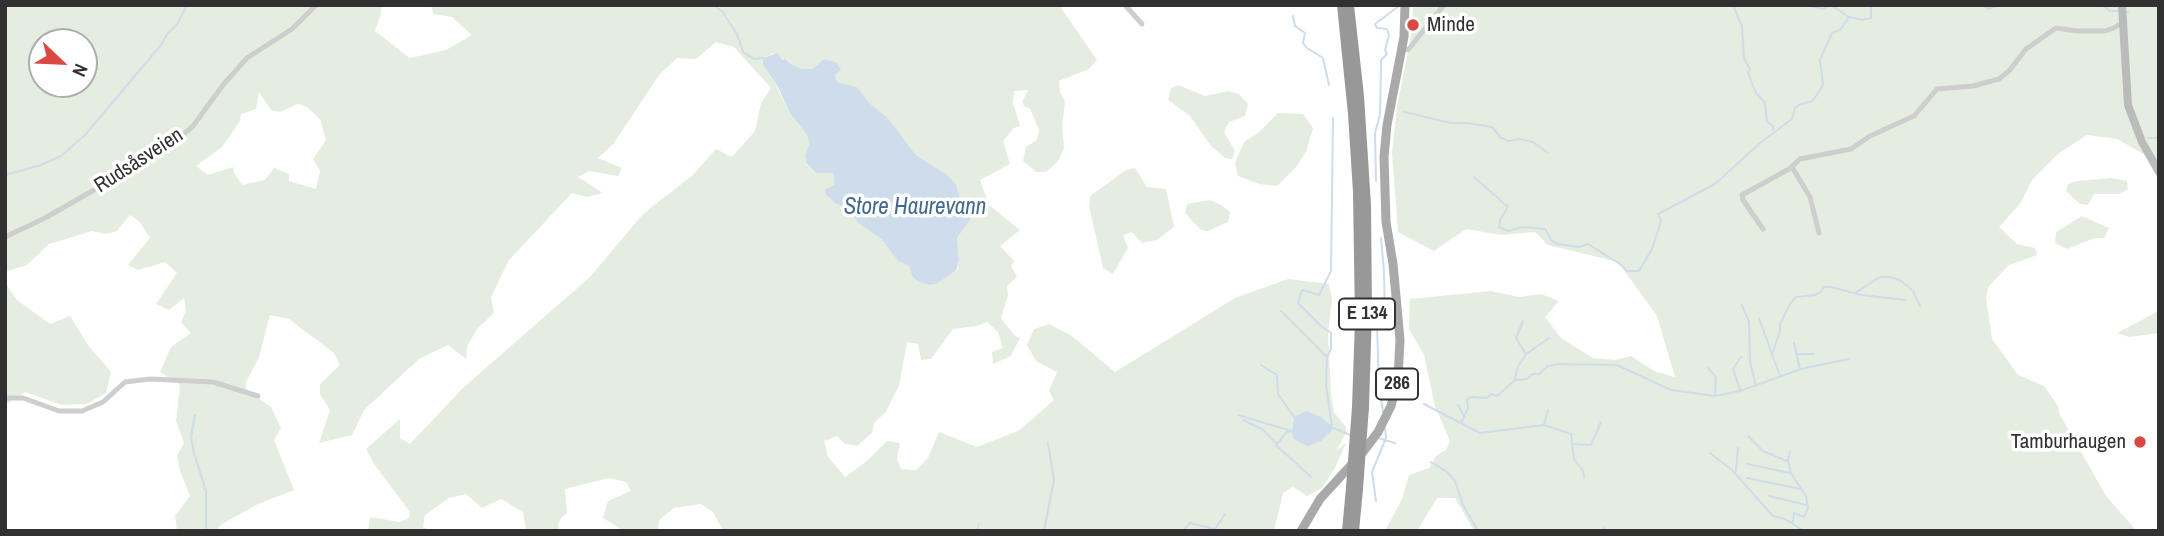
<!DOCTYPE html>
<html>
<head>
<meta charset="utf-8">
<style>
  body { margin:0 }
  #map { position:relative; width:2164px; height:536px; overflow:hidden; background:#fff; font-family:"Archivo Narrow",sans-serif }
  canvas { display:block }
  .frame { position:absolute; inset:0; border:7px solid #313131; pointer-events:none }
  .north { position:absolute; left:28px; top:28px; width:70px; height:70px; box-sizing:border-box; background:#fff; border:2px solid #adadad; border-radius:50%; rotate:113deg; font-size:19px; font-weight:700; line-height:28px; text-align:center; color:#313131 }
  .north::after { content:''; display:block; margin:auto; width:24px; height:32px; background:#d94942; clip-path:polygon(50% 0,100% 100%,50% 72%,0 100%) }
</style>
</head>
<body>
<div id="map">
<canvas width="2164" height="536"></canvas>
<div class="frame"></div>
<div class="north">N</div>
</div>
<script>
const c = document.querySelector('canvas').getContext('2d');
c.lineJoin = 'round';
function fill(path, color) { c.fillStyle = color; c.fill(path, 'evenodd'); }
const toPath = rows => new Path2D(rows.map(r => 'M' + r).join(''));
function strokePath(path, color, width, dash) { c.strokeStyle = color; c.lineWidth = width; c.lineCap = dash ? 'butt' : 'round'; c.setLineDash(dash || []); c.stroke(path); }
function label(font, color, halo, rows, align = 'center') {
  c.font = font + ' "Archivo Narrow",sans-serif'; c.lineWidth = 7; c.setLineDash([]); c.textBaseline = 'middle'; c.strokeStyle = halo; c.fillStyle = color; for (const [text, x, y, turn = 0] of rows) {
    c.save(); c.translate(x, y); c.rotate((+turn || 0) * Math.PI / 180); c.textAlign = isNaN(turn) ? turn : align; if (halo) c.strokeText(text, 0, 0); c.fillText(text, 0, 0); c.restore();
  }
}
const green = toPath([
  [5,5,381,5,381,14,375,31,410,58,446,50,472,35,452,17,433,14,431,5,1059,5,1097,60,1089,69,1059,81,1060,92,1065,102,1062,126,1064,148,1058,161,1046,172,1036,172,1023,161,1026,147,1037,140,1039,130,1030,109,1024,106,1022,102,1028,90,1014,91,1013,103,1020,126,1014,128,1003,141,1010,164,980,180,989,205,1020,230,1000,246,1014,261,1011,266,1017,277,1007,286,1008,295,1001,318,1015,336,1020,338,1011,356,993,364,992,352,1003,348,998,332,987,322,977,326,953,329,931,359,921,360,918,344,907,342,899,386,885,413,874,423,872,433,857,446,845,444,837,436,824,441,828,457,845,477,868,460,887,441,900,443,897,459,901,469,916,470,928,458,939,432,977,447,1020,430,1054,400,1049,391,1057,372,1036,361,1027,345,1034,329,1049,324,1072,336,1115,372,1235,298,1288,279,1329,284,1332,299,1328,333,1331,394,1334,412,1346,427,1346,433,1336,451,1346,443,1335,468,1322,488,1307,496,1293,487,1283,493,1274,531,723,531,713,512,701,504,674,508,659,520,658,531,624,531,603,518,608,501,631,491,626,482,609,478,565,489,567,513,561,518,558,525,560,531,526,531,523,512,501,499,482,508,466,494,449,498,425,515,423,527,432,531,368,531,370,517,400,522,409,518,410,512,374,464,366,449,400,419,400,438,410,444,463,388,590,277,643,214,693,175,716,149,732,157,755,131,761,103,771,88,734,47,716,42,696,59,677,58,659,75,614,143,598,158,622,168,618,176,589,171,578,177,603,193,587,197,572,193,509,260,491,297,494,313,478,328,467,346,466,359,448,345,419,359,364,410,352,435,319,443,330,410,320,394,320,384,340,365,334,353,289,319,270,315,259,357,246,382,246,390,271,407,281,428,274,440,294,490,258,504,222,524,215,531,177,531,175,516,190,496,180,471,177,456,184,443,176,421,180,385,160,372,171,347,191,333,181,322,186,311,184,298,169,310,156,304,177,273,165,262,138,270,128,265,150,238,140,222,130,215,117,231,105,234,92,231,49,244,27,265,5,272],
  [42,42,84,42,84,84,42,84],
  [773,54,782,60,787,59,791,64,802,69,812,69,824,59,836,62,840,67,835,74,837,82,857,87,870,105,888,118,916,155,943,172,956,184,961,202,969,211,969,221,957,238,959,260,957,271,935,284,928,285,917,281,912,276,909,266,898,261,881,239,858,223,849,209,836,204,825,194,834,185,833,173,816,173,806,164,805,156,809,144,807,135,790,113,776,85,763,65,763,58],
  [259,92,271,110,280,112,298,104,307,107,320,119,326,140,313,159,320,171,316,189,289,181,289,174,274,168,265,180,242,185,234,173,233,167,208,175,196,166,222,147,240,121,241,114,256,109],
  [1413,5,2159,5,2159,163,2117,139,2087,135,2059,153,2032,180,2020,204,1999,227,2017,244,2035,248,2037,255,2009,265,1989,286,1986,298,1992,339,2018,375,2044,386,2058,406,2059,413,2106,496,2137,531,1474,531,1455,498,1437,498,1417,531,1385,531,1402,499,1409,475,1429,468,1437,455,1446,450,1450,441,1435,406,1424,355,1409,329,1410,299,1491,291,1519,297,1541,294,1559,301,1545,317,1561,338,1593,358,1615,360,1631,356,1656,372,1675,377,1657,316,1618,262,1548,245,1535,232,1501,235,1466,229,1434,251,1398,232,1392,153,1397,107,1412,31],
  [1178,85,1205,96,1228,91,1239,94,1248,104,1245,116,1229,122,1224,132,1235,151,1232,159,1225,158,1211,146,1190,116,1168,100,1171,88],
  [1278,113,1303,114,1313,128,1306,152,1296,167,1277,186,1259,184,1238,176,1235,163,1244,142,1259,132],
  [1135,168,1147,187,1166,189,1174,227,1157,240,1142,243,1132,232,1123,235,1128,248,1113,274,1103,268,1089,206,1090,196,1126,170],
  [2111,178,2127,181,2128,189,2120,194,2094,194,2088,205,2080,204,2066,191,2068,184,2077,181],
  [1210,200,1221,205,1230,212,1228,222,1208,231,1201,230,1185,213,1187,204],
  [2082,216,2109,228,2104,238,2095,238,2067,249,2055,243,2056,232],
  [5,283,17,300,50,324,70,316,88,345,111,372,106,393,87,404,62,405,25,392,5,405],
  [2159,311,2159,333,2129,337,2117,333]
]);
const water = toPath([
  [778,53,782,60,786,59,791,64,802,69,812,69,824,59,836,62,841,69,835,75,837,82,857,87,870,104,888,118,916,155,946,174,956,184,961,202,968,208,971,214,970,220,957,238,959,260,956,271,936,284,928,285,917,281,912,276,909,266,898,261,881,239,858,223,849,209,836,204,825,194,825,190,834,185,833,173,816,173,806,163,805,156,809,144,807,135,790,113,778,87,763,65,763,58],
  [1306,411,1321,417,1334,428,1321,441,1307,446,1294,439,1292,434,1294,417]
]);
const stream = toPath([
  [717,5,717,8,722,11,737,34,743,52,754,59,763,58],
  [1733,5,1742,26,1744,58,1750,69,1748,72,1752,84,1756,93,1765,103,1767,122,1773,126,1773,130],
  [1806,5,1824,9,1830,5],
  [1831,5,1849,17,1862,20,1871,18,1871,5],
  [1984,5,1988,9,1999,5],
  [2102,5,2110,11,2118,11],
  [2127,12,2128,12],
  [1293,16,1295,26,1305,33,1303,43,1307,48,1323,58,1329,85],
  [1404,112,1451,123,1468,123,1492,127,1501,138,1509,141,1520,139,1533,142,1548,153],
  [2148,138,2159,138],
  [5,175,41,165,61,156,85,135,161,45,168,33,177,25,187,5],
  [1474,177,1508,207,1500,220,1499,227,1508,231,1523,227,1545,229,1552,241,1558,244,1579,247,1588,244,1620,264,1627,271,1639,271,1652,249,1661,221,1658,214,1715,184,1760,143,1792,119,1795,108,1799,105,1812,101,1816,96,1823,85,1820,60,1832,33,1840,30,1849,17],
  [1376,181,1375,133,1380,115,1381,64,1381,60,1387,54,1385,50,1389,35,1387,29,1377,28,1375,24,1399,6],
  [1381,238,1384,271,1385,319,1377,326,1379,383,1383,412],
  [1855,293,1880,277,1890,277,1900,280,1913,291,1920,306],
  [1742,305,1749,322,1750,361,1755,383],
  [1281,311,1327,357],
  [1759,318,1780,376],
  [1523,321,1516,338,1526,354],
  [1794,343,1800,369],
  [1797,354,1814,354],
  [1772,355,1780,331,1780,324,1790,304,1796,297,1815,295,1821,292,1824,287,1831,287,1861,295,1906,300],
  [1261,365,1277,375,1278,394,1294,417],
  [1708,368,1716,377,1715,395],
  [1515,379,1518,367,1526,354,1549,338],
  [1740,390,1733,369,1741,357],
  [1424,404,1480,433,1544,425,1571,434,1574,459,1583,471,1584,478],
  [1458,405,1464,416],
  [195,415,191,437,194,453,206,491,206,531],
  [1238,415,1291,431],
  [1243,420,1262,429,1277,444,1287,432,1293,431],
  [1461,423,1468,408,1467,400,1471,397,1487,398,1491,394,1497,396,1515,380,1527,379,1533,374,1539,374,1548,366,1557,364,1617,365,1671,390,1715,396,1740,391,1801,369,1849,359],
  [1544,425,1548,410],
  [1332,427,1326,384,1327,357,1331,349,1331,333,1321,326,1298,303,1302,290,1319,295,1331,271,1333,118],
  [1334,428,1352,436],
  [1748,436,1763,451,1787,461],
  [1378,438,1395,443],
  [1575,444,1591,445,1601,422],
  [1276,445,1311,477],
  [1790,452,1788,460,1791,473,1806,496,1808,508,1804,517,1794,513,1793,522],
  [1710,453,1732,470,1773,516,1785,519,1804,531],
  [1431,462,1447,472,1455,481,1463,505,1478,531],
  [1747,464,1790,473],
  [1736,471,1738,448],
  [1747,478,1801,489],
  [1769,496,1806,505],
  [1376,501,1372,472,1386,438,1385,428],
  [1185,528,1190,523,1215,529,1225,514],
  [1604,528,1606,531],
  [977,531,979,524],
  [1044,531,1054,480,1048,443]
]);
const street = toPath([
  [1125,5,1142,24],
  [1402,48,1408,50,1444,5],
  [1792,167,1810,197,1819,233],
  [1763,229,1743,200,1742,195,1789,169,1800,159,1851,149,1870,136,1914,116,1937,89,1973,86,1999,79,2009,71,2026,49,2056,28,2077,31,2105,31,2114,28,2123,22],
  [5,237,45,218,169,147,193,126,223,85,247,58,292,29,316,5],
  [5,398,23,398,59,411,82,411,103,402,125,382,150,379,213,382,258,396]
]);
const secondary = toPath([
  [2122,5,2128,105,2142,142,2159,172]
]);
const primary = toPath([
  [1301,531,1320,499,1363,452,1378,432,1391,406,1398,379,1400,340,1393,264,1386,222,1384,157,1387,125,1404,37,1405,5]
]);
const highway = toPath([
  [1342,5,1353,114,1358,192,1360,321,1357,407],
  [1349,5,1359,96,1366,205,1367,310,1364,407],
  [1347,531,1351,488],
  [1354,531,1358,489]
]);
const highwayBridge = toPath([
  [1351,488,1357,407],
  [1358,489,1364,407]
]);
const markers = [
  [1413,25,7,"#d94942"],
  [2140,442,7,"#d94942"]
];
const shields = [
  [1367,314,56],
  [1397,384,42]
];
const shieldNames = [
  ["E 134",1367,314],
  ["286",1397,384]
];
const poiNames = [
  ["Minde",1427,25],
  ["Tamburhaugen",2126,442,"right"]
];
const streetNames = [
  ["Rudsåsveien",139,161,-33]
];
const waterNames = [
  ["Store Haurevann",915,208]
];
fill(green, '#e5ede0');
fill(water, '#cedceb');
strokePath(stream, '#cedceb', 2);
strokePath(street, '#cecece', 5);
strokePath(secondary, '#bbb', 8);
strokePath(primary, '#a9a9a9', 9);
strokePath(highway, '#989898', 10);
strokePath(highwayBridge, '#989898', 10);
for (const [x, y, r, color] of markers) { const dot = new Path2D(); dot.arc(x, y, r, 0, 2 * Math.PI); c.fillStyle = color; c.fill(dot); strokePath(dot, '#fff', 2.5); }
for (const [x, y, w] of shields) { const box = new Path2D(); box.roundRect(x - w / 2, y - 15.5, w, 31, 5); c.fillStyle = '#fff'; c.fill(box); strokePath(box, '#313131', 2); }
label('bold 19px', '#313131', null, shieldNames);
label('21px', '#313131', '#fff', poiNames, 'left');
label('21px', '#313131', '#fff', streetNames);
label('italic 23px', '#44688e', '#fff', waterNames);
</script>
</body>
</html>
